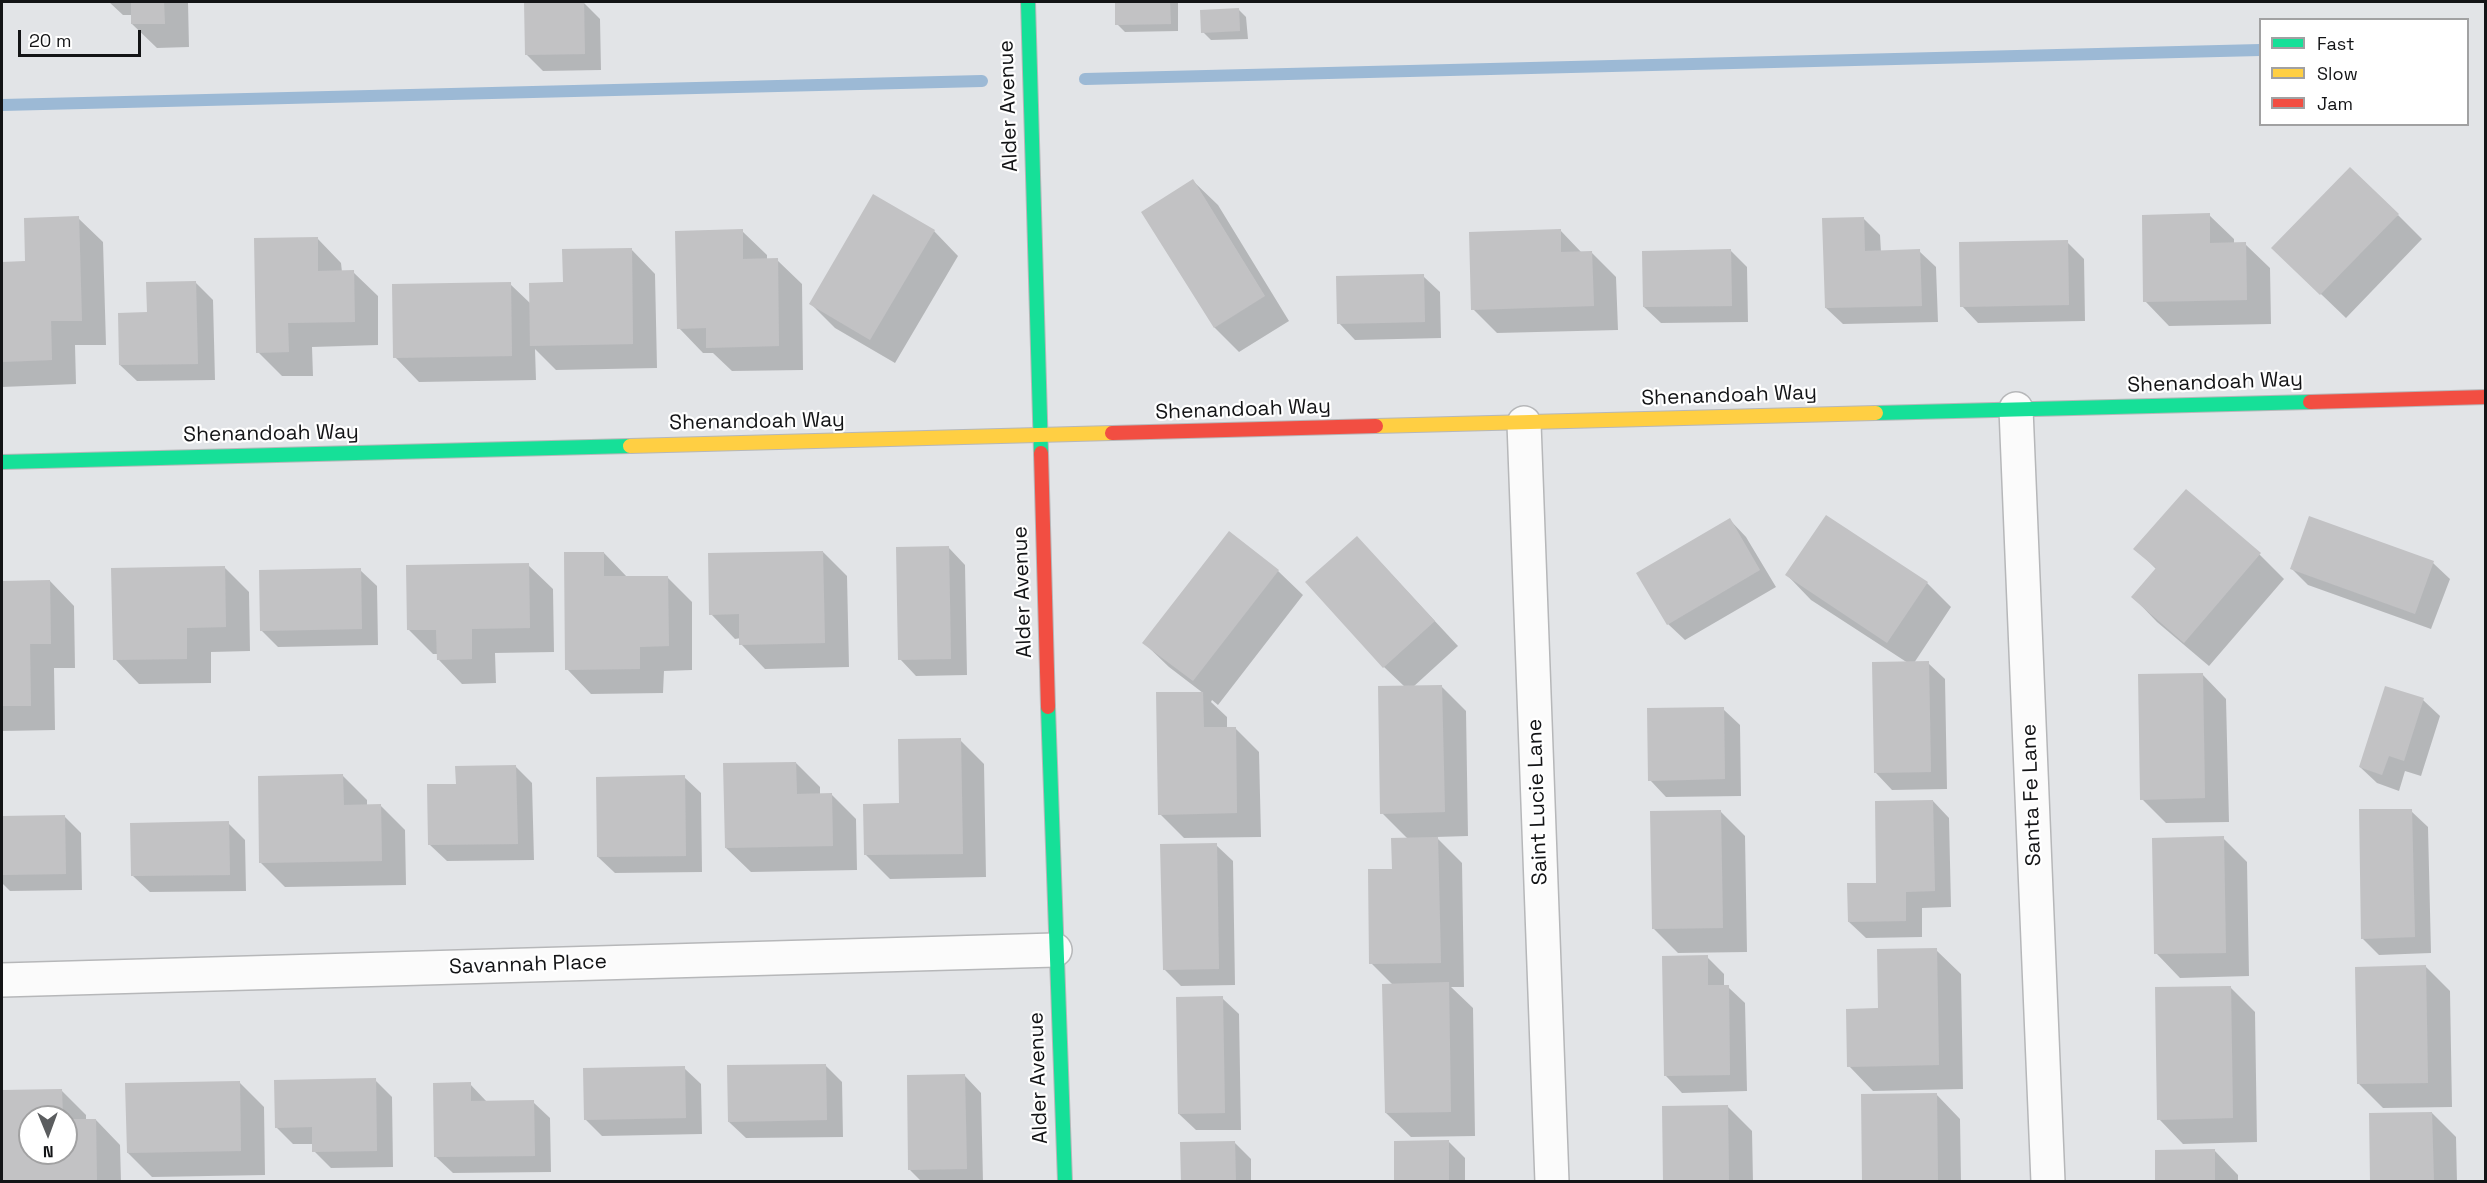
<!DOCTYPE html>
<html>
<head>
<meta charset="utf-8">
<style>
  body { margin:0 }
  #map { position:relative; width:2487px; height:1183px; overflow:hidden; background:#e2e4e7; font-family:"Space Grotesk",sans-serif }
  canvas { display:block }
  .frame { position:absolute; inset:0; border:3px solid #131416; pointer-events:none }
  .legend { position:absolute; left:2259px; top:18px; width:210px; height:108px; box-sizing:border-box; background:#fff; border:2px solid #a1a1a2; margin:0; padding:8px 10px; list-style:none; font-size:18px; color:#131416 }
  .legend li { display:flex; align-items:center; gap:12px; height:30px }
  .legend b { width:30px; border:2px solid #a1a1a2 }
  .north { position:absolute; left:18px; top:1105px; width:60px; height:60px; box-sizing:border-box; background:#fff; border:2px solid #a1a1a2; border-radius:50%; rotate:179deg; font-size:16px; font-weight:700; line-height:24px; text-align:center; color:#131416 }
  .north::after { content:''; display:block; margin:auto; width:21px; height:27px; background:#5b5d5f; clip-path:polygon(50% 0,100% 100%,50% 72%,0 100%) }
  .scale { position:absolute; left:18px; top:30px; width:123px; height:27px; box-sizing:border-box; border:3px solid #131416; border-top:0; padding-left:8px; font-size:18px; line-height:21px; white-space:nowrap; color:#131416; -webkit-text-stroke:4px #fff; paint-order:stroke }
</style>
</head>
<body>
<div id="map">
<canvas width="2487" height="1183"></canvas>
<div class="frame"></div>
<ul class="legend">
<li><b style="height:8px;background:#16e098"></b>Fast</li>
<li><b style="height:8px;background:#ffcf43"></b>Slow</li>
<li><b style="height:8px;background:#f24e42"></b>Jam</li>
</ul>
<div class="north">N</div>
<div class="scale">20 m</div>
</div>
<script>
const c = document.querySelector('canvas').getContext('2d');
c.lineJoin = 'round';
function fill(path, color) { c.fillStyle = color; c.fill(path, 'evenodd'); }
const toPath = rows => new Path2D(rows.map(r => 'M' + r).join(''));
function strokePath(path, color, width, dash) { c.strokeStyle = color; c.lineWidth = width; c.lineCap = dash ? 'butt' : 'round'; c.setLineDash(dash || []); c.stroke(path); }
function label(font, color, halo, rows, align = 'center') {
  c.font = font + ' "Space Grotesk",sans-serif'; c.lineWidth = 4.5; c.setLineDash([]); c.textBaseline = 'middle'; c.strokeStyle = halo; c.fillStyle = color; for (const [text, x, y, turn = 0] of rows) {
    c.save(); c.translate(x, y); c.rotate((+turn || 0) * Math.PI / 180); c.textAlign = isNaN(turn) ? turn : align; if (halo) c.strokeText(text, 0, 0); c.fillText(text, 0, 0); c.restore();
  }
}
const shadow = toPath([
  [109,2,188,2,189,47,157,48,132,24,132,15,123,15],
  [583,2,600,19,601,70,543,71,526,54],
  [1116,2,1178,2,1178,31,1125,32,1117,24],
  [1238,9,1246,17,1248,39,1211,40,1203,32],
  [1193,181,1218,205,1289,321,1239,352,1215,328,1143,212],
  [2209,215,2234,239,2234,244,2245,244,2270,268,2271,324,2169,326,2145,301],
  [2398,215,2422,239,2346,318,2298,272],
  [78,218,103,242,106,345,75,345,76,384,2,387,2,263,27,263],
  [1863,218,1880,235,1881,252,1919,251,1936,267,1938,322,1843,324,1826,308],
  [1560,230,1582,253,1591,252,1616,277,1618,330,1497,333,1473,309],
  [742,231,767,255,767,260,777,260,802,284,803,370,732,371,713,353,703,353,679,328],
  [934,231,958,256,895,363,835,328,811,304],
  [317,238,341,263,342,272,353,272,378,296,378,345,312,347,313,376,282,376,258,352],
  [2067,242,2084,259,2085,321,1978,323,1962,306],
  [631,249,655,274,657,368,556,370,535,349,536,380,419,382,395,357,510,284,531,304],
  [1731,251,1747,267,1748,322,1661,323,1644,307],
  [1423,276,1440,292,1441,338,1355,340,1339,323],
  [196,283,213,300,215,380,137,381,120,365,148,314],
  [2186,491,2260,555,2284,579,2209,666,2157,622,2133,597,2157,570,2136,549],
  [2310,518,2433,563,2450,579,2431,629,2308,585,2291,568],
  [1730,520,1746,537,1776,587,1685,640,1668,624],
  [1229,533,1278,571,1303,595,1218,705,1212,700,1211,702,1227,717,1227,728,1235,728,1259,752,1261,837,1184,838,1160,814,1203,693,1169,667,1144,643],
  [949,548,965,565,967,675,916,676,900,659],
  [823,552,847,576,849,667,765,669,741,644,741,638,735,639,711,614],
  [604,553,628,578,667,577,692,602,692,670,664,671,663,693,591,694,567,669],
  [1381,563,1458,646,1413,687,1442,687,1466,711,1468,836,1436,837,1462,863,1464,987,1451,987,1473,1008,1475,1136,1411,1137,1386,1113,1393,985,1371,963,1393,870,1408,839,1382,813,1405,687,1384,667],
  [528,565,553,589,554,652,495,653,496,683,462,684,438,659,438,654,433,654,409,630],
  [224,567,249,592,250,651,211,652,211,683,139,684,115,659],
  [360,570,377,586,378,645,278,647,261,630],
  [1787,575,1927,583,1951,607,1914,663,1928,663,1945,679,1947,789,1892,790,1876,773,1908,663,1811,600],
  [50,581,74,606,75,668,54,668,55,730,2,731,2,582],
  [2202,674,2226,699,2229,822,2166,823,2142,799],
  [2423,700,2440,716,2421,776,2405,771,2399,791,2377,783,2360,767],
  [1723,709,1740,725,1741,796,1666,797,1650,780],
  [960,740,984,764,986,877,890,879,866,855,900,805],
  [796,763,820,787,820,795,832,795,856,819,857,870,751,872,726,848],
  [516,767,532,783,534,860,447,861,430,845,457,785],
  [343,776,367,800,367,806,381,806,405,830,406,885,285,887,261,863],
  [684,777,701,793,702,872,615,873,598,857],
  [1933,801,1949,818,1951,907,1922,908,1922,937,1866,938,1849,922,1878,884],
  [1720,811,1745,836,1747,952,1678,953,1653,928],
  [2411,811,2428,827,2431,953,2379,955,2363,939],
  [64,816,81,833,82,890,10,891,2,883,2,817],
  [228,823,245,840,246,891,150,892,133,876],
  [2223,838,2247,862,2249,976,2180,978,2156,953],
  [1216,845,1233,861,1235,985,1181,986,1164,969],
  [1936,950,1961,974,1963,1089,1873,1091,1849,1066,1880,1010],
  [1707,957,1724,974,1724,987,1728,987,1745,1003,1747,1091,1682,1093,1666,1076],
  [2426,967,2450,991,2452,1107,2383,1108,2359,1084],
  [2230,987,2255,1012,2257,1142,2183,1144,2159,1119],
  [1222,998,1239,1014,1241,1130,1196,1130,1179,1114],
  [825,1065,842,1082,843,1137,746,1138,729,1122],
  [684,1068,701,1084,702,1134,602,1136,585,1119],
  [965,1076,981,1093,983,1182,922,1182,910,1170],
  [375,1080,392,1097,393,1167,331,1168,314,1151,314,1144,293,1144,276,1127],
  [239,1082,264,1107,265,1175,152,1177,128,1153],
  [470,1084,487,1102,533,1102,550,1118,551,1172,453,1173,436,1157],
  [61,1090,86,1115,86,1121,96,1120,120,1145,121,1182,2,1182,2,1091],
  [30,1117,66,1117,66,1153,30,1153],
  [1936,1094,1960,1119,1961,1182,1864,1182],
  [1727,1106,1752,1131,1753,1182,1664,1182],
  [2432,1113,2456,1137,2457,1182,2372,1182],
  [1448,1141,1465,1158,1465,1182,1396,1182],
  [1234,1142,1251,1159,1251,1182,1182,1182],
  [2214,1150,2238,1175,2238,1182,2157,1182]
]);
const stream = toPath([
  [1085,79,2260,50],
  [2,105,982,81]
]);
const building = toPath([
  [131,2,164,2,165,24,131,24],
  [524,2,584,2,585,54,525,55],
  [1115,2,1170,2,1171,24,1115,25],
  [1239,8,1240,31,1201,33,1200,10],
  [2350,167,2399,214,2320,295,2271,248],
  [1193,179,1265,296,1214,328,1141,212],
  [873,194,935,230,870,340,809,304],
  [2210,213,2210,243,2246,242,2247,300,2143,302,2142,215],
  [79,216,82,321,51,321,52,360,2,362,2,262,25,261,24,218],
  [1864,217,1865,251,1920,249,1922,306,1825,308,1822,218],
  [743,229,743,259,778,258,779,346,706,348,706,328,677,329,675,231],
  [1561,229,1561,252,1592,251,1594,306,1471,310,1469,232],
  [318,237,318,271,354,270,355,322,288,323,289,352,256,353,254,238],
  [2068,240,2069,305,1960,307,1959,242],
  [632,248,633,344,530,346,529,283,563,282,562,249],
  [1731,249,1732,306,1643,307,1642,251],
  [1424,274,1425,322,1337,324,1336,276],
  [196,281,198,364,119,365,118,313,147,312,146,282],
  [511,282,512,356,393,358,392,284],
  [2186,489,2261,553,2184,643,2131,597,2156,568,2133,549],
  [1826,515,1928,582,1887,643,1785,575],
  [2309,516,2434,561,2415,614,2290,569],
  [1730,518,1760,570,1667,625,1636,573],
  [1229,531,1279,570,1193,681,1142,643],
  [1357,536,1435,621,1383,668,1305,582],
  [949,546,951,659,898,660,896,547],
  [823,551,825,643,739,645,739,614,709,615,708,553],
  [564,552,604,552,604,576,668,576,669,646,640,647,640,669,565,670],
  [529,563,530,628,472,629,472,659,437,660,436,630,407,630,406,565],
  [225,566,226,627,187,628,187,659,113,660,111,568],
  [361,568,362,629,260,631,259,570],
  [50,580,51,644,30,644,31,706,2,706,2,581],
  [1929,661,1931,772,1874,773,1872,662],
  [2203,673,2205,798,2140,800,2138,674],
  [1442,685,1445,812,1380,814,1378,686],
  [2385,686,2424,698,2404,761,2389,756,2382,775,2359,767],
  [1156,692,1203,692,1204,727,1236,727,1237,813,1158,815],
  [1724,707,1725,779,1648,781,1647,708],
  [961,738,963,854,864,855,863,804,899,803,898,739],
  [796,762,797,794,832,793,833,846,725,848,723,763],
  [516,765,518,844,428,845,427,784,456,784,455,766],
  [343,774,344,805,381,804,382,861,259,863,258,776],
  [685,775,686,856,597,857,596,777],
  [1933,800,1935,891,1906,892,1906,921,1848,922,1847,883,1876,883,1875,801],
  [2359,809,2412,809,2415,937,2361,939],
  [1721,810,1723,928,1652,929,1650,811],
  [65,815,66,874,2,875,2,816],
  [229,821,230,875,131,876,130,823],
  [2224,836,2226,953,2154,954,2152,838],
  [1438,837,1441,963,1369,964,1368,869,1392,869,1391,838],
  [1217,843,1219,969,1163,970,1160,844],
  [1937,948,1939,1065,1847,1067,1846,1009,1878,1008,1877,949],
  [1708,955,1708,985,1729,985,1730,1075,1664,1076,1662,956],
  [2426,965,2428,1083,2357,1084,2355,967],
  [1449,982,1451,1112,1385,1113,1382,984],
  [2231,986,2233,1118,2157,1120,2155,987],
  [1223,996,1225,1113,1178,1114,1176,997],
  [826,1064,827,1120,728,1122,727,1065],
  [685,1066,686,1118,584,1120,583,1068],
  [965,1074,967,1169,908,1170,907,1075],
  [376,1078,377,1151,312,1152,312,1127,275,1128,274,1080],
  [240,1081,241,1151,127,1153,125,1083],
  [471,1082,471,1101,534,1100,535,1156,434,1157,433,1083],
  [62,1089,63,1117,30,1117,30,1153,66,1153,66,1119,96,1119,97,1182,2,1182,2,1090],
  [1937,1093,1938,1182,1862,1182,1861,1094],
  [1728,1105,1729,1182,1663,1182,1662,1106],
  [2432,1112,2434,1182,2370,1182,2369,1113],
  [1449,1140,1449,1182,1394,1182,1394,1141],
  [1235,1141,1236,1182,1181,1182,1180,1142],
  [2215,1149,2215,1182,2155,1182,2155,1150]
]);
const street = toPath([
  [2016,409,2048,1182],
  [1524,423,1552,1182],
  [2,980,1055,950]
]);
const fast = toPath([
  [1028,2,1041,453],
  [1876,413,2310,402],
  [2,462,630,446],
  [1048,707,1065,1182]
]);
const slow = toPath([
  [1376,426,1876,413],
  [630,446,1112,433]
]);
const jam = toPath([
  [2310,402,2486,397],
  [1112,433,1376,426],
  [1041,453,1048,707]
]);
const streetNames = [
  ["Alder Avenue",1009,106,-92],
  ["Shenandoah Way",2215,383,-2],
  ["Shenandoah Way",1729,396,-2],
  ["Shenandoah Way",1243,410,-2],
  ["Shenandoah Way",757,422,-1],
  ["Shenandoah Way",271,434,-1],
  ["Alder Avenue",1023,592,-92],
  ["Santa Fe Lane",2032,795,-92],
  ["Saint Lucie Lane",1538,802,-92],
  ["Savannah Place",528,965,-2],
  ["Alder Avenue",1039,1078,-92]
];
fill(shadow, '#0003');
strokePath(stream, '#9cb9d5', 12);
fill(building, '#c2c2c4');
strokePath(street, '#b6b7b9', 36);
strokePath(fast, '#b6b7b9', 16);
strokePath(slow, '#b6b7b9', 16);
strokePath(jam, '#b6b7b9', 16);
strokePath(street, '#fbfbfb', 33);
strokePath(fast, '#16e098', 14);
strokePath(slow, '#ffcf43', 14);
strokePath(jam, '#f24e42', 14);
label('21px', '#131416', '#fff', streetNames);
</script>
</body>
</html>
